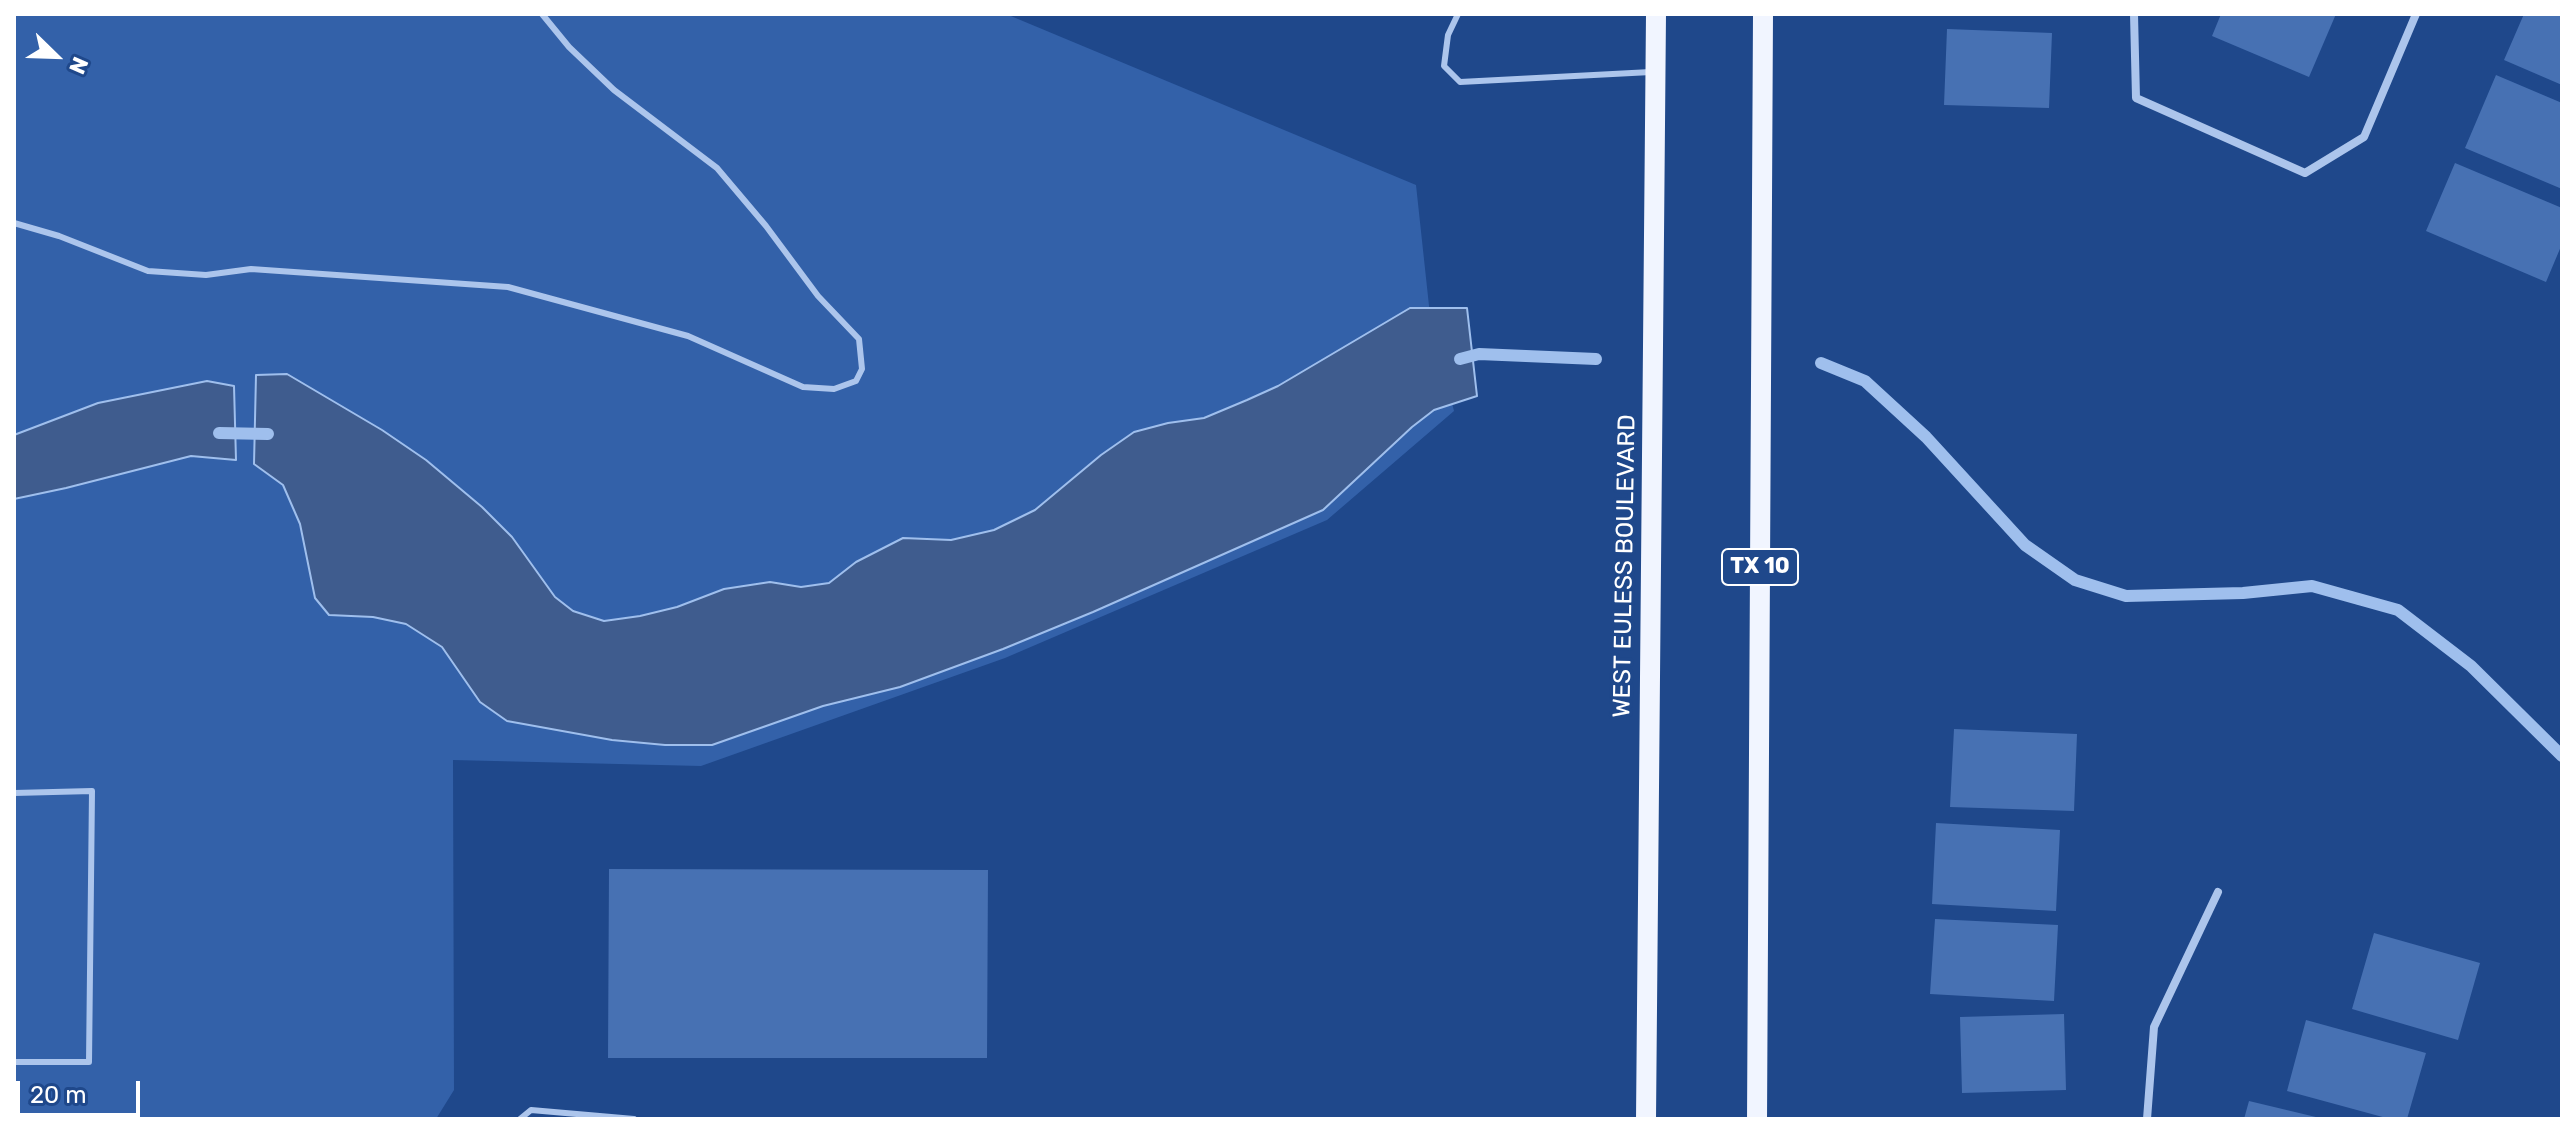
<!DOCTYPE html>
<html>
<head>
<meta charset="utf-8">
<style>
  body { margin:0 }
  #map { position:relative; width:2576px; height:1133px; overflow:hidden; background:#1f488b; font-family:Rubik,sans-serif }
  canvas { display:block }
  .frame { position:absolute; inset:0; border:16px solid #fff; pointer-events:none }
  .north { position:absolute; left:16px; top:16px; width:80px; height:80px; -webkit-text-stroke:6px #1f488b; paint-order:stroke; rotate:113deg; font-size:22px; font-weight:700; line-height:32px; text-align:center; color:#fff }
  .north::after { content:''; display:block; margin:auto; width:28px; height:36px; background:#fff; clip-path:polygon(50% 0,100% 100%,50% 72%,0 100%) }
  .scale { position:absolute; left:16px; top:1081px; width:124px; height:36px; box-sizing:border-box; border:4px solid #fff; border-top:0; padding-left:10px; font-size:24px; line-height:28px; white-space:nowrap; color:#fff; -webkit-text-stroke:6px #1f488b; paint-order:stroke }
</style>
</head>
<body>
<div id="map">
<canvas width="2576" height="1133"></canvas>
<div class="frame"></div>
<div class="north">N</div>
<div class="scale">20 m</div>
</div>
<script>
const c = document.querySelector('canvas').getContext('2d');
c.lineJoin = 'round';
function fill(path, color) { c.fillStyle = color; c.fill(path, 'evenodd'); }
const toPath = rows => new Path2D(rows.map(r => 'M' + r).join(''));
function strokePath(path, color, width, dash) { c.strokeStyle = color; c.lineWidth = width; c.lineCap = dash ? 'butt' : 'round'; c.setLineDash(dash || []); c.stroke(path); }
function label(font, color, halo, rows, align = 'center') {
  c.font = font + ' Rubik,sans-serif'; c.lineWidth = 7; c.setLineDash([]); c.textBaseline = 'middle'; c.strokeStyle = halo; c.fillStyle = color; for (const [text, x, y, turn = 0] of rows) {
    c.save(); c.translate(x, y); c.rotate((+turn || 0) * Math.PI / 180); c.textAlign = isNaN(turn) ? turn : align; if (halo) c.strokeText(text, 0, 0); c.fillText(text, 0, 0); c.restore();
  }
}
const green = toPath([
  [14,14,1006,14,1416,185,1430,315,1454,411,1327,520,1005,658,701,766,453,760,454,1090,436,1119,14,1119]
]);
const water = toPath([
  [1410,308,1467,308,1477,396,1434,410,1412,427,1323,510,1093,612,1003,649,900,687,823,706,712,745,665,745,612,740,507,721,480,702,442,647,406,624,373,617,329,615,315,598,300,524,283,485,254,464,256,375,287,374,382,430,426,460,482,507,512,537,555,597,573,611,604,621,640,616,677,607,724,589,770,582,801,587,829,583,856,562,903,538,951,540,994,530,1035,510,1101,455,1134,432,1168,423,1204,418,1247,400,1278,386,1410,308],
  [207,381,234,386,236,460,191,456,66,488,14,499,14,435,98,403,207,381]
]);
const stream = toPath([
  [1460,359,1479,354,1596,359],
  [1821,363,1865,381,1926,437,2025,545,2075,580,2126,596,2243,593,2312,586,2398,610,2471,666,2562,756],
  [219,433,268,434]
]);
const building = toPath([
  [2221,14,2336,14,2309,77,2212,36],
  [2524,14,2562,14,2562,85,2504,60],
  [1947,29,2052,33,2049,108,1944,105],
  [2496,75,2562,103,2562,189,2465,148],
  [2455,163,2562,208,2562,244,2546,282,2426,231],
  [1954,729,2077,734,2074,811,1950,807],
  [1936,823,2060,830,2056,911,1932,904],
  [609,869,988,870,987,1058,608,1058],
  [1935,919,2058,925,2054,1001,1930,994],
  [2374,933,2480,963,2458,1040,2352,1009],
  [2064,1014,2066,1090,1962,1093,1960,1017],
  [2306,1020,2426,1053,2407,1119,2390,1119,2287,1091],
  [2249,1101,2320,1118,2320,1119,2244,1119]
]);
const lane = toPath([
  [1458,14,1448,35,1444,66,1460,82,1651,72],
  [14,223,59,236,148,271,206,275,251,269,508,287,688,336,803,387,834,389,856,381,862,369,859,339,818,296,766,226,717,168,614,90,569,47,542,14],
  [14,793,92,791,89,1062,14,1062],
  [520,1119,531,1110,634,1119]
]);
const street = toPath([
  [2134,14,2136,98,2305,173,2364,137,2416,14],
  [2147,1119,2154,1027,2218,892]
]);
const primary = toPath([
  [1646,1119,1656,14],
  [1757,1119,1763,14]
]);
const shields = [
  [1760,567,76]
];
const shieldNames = [
  ["TX 10",1760,567]
];
const streetNames = [
  ["WEST EULESS BOULEVARD",1625,566,-89]
];
fill(green, '#3361a9');
fill(water, '#3f5c8e');
strokePath(water, '#9fbfed', 2);
strokePath(stream, '#9fbfed', 12);
fill(building, '#4771b3');
strokePath(lane, '#acc5ec', 6);
strokePath(street, '#acc5ec', 8);
strokePath(primary, '#f1f5ff', 20);
for (const [x, y, w] of shields) { const box = new Path2D(); box.roundRect(x - w / 2, y - 18, w, 36, 6); c.fillStyle = '#1f488b'; c.fill(box); strokePath(box, '#fff', 2); }
label('bold 22px', '#fff', null, shieldNames);
label('24px', '#fff', '#1f488b', streetNames);
</script>
</body>
</html>
